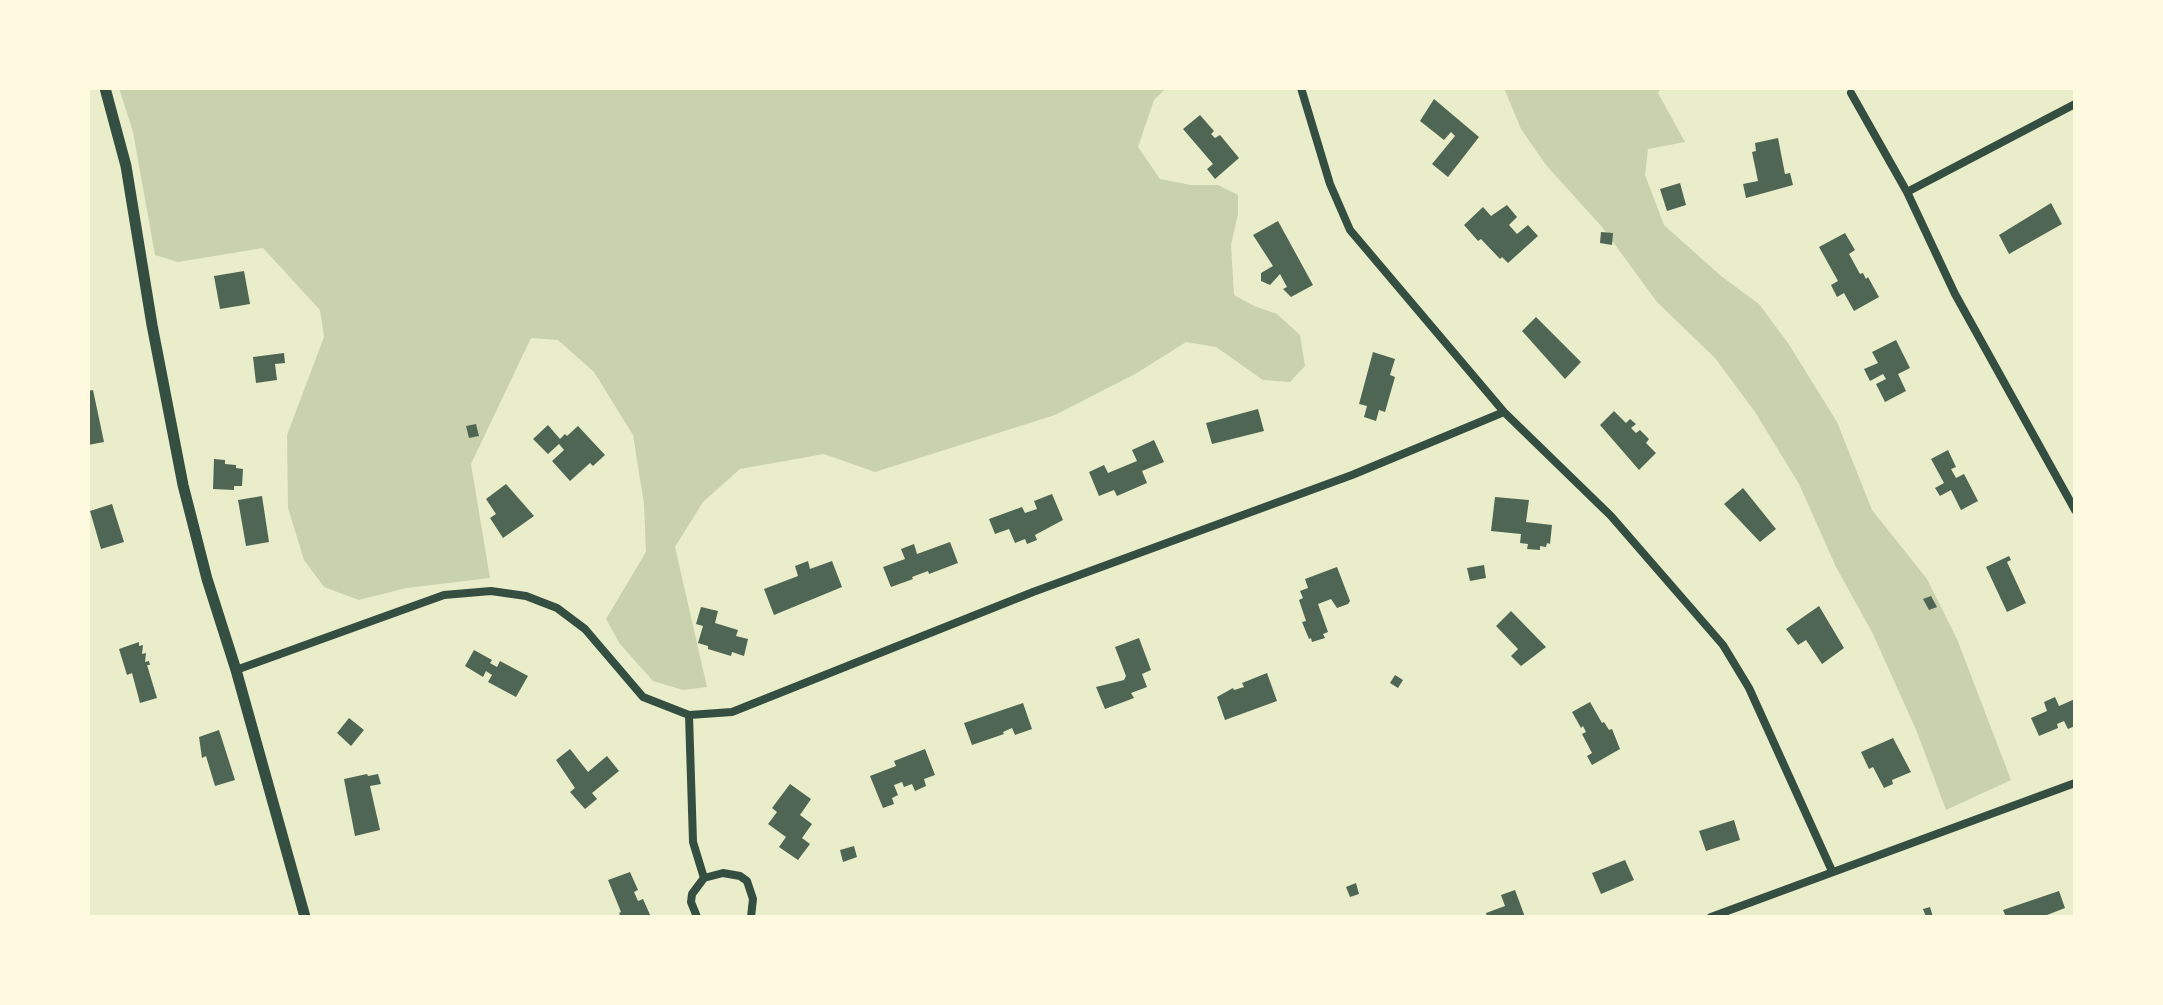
<!DOCTYPE html>
<html>
<head>
<meta charset="utf-8">
<style>
  body { margin:0 }
  #map { position:relative; width:2163px; height:1005px; overflow:hidden; background:#e9edc9; font-family:Montserrat,sans-serif }
  canvas { display:block }
  .frame { position:absolute; inset:0; border:90px solid #fefae0; pointer-events:none }
</style>
</head>
<body>
<div id="map">
<canvas width="2163" height="1005"></canvas>
<div class="frame"></div>
</div>
<script>
const c = document.querySelector('canvas').getContext('2d');
c.lineJoin = 'round';
function fill(path, color) { c.fillStyle = color; c.fill(path, 'evenodd'); }
const toPath = rows => new Path2D(rows.map(r => 'M' + r).join(''));
function strokePath(path, color, width, dash) { c.strokeStyle = color; c.lineWidth = width; c.lineCap = dash ? 'butt' : 'round'; c.setLineDash(dash || []); c.stroke(path); }
const green = toPath([
  [119,88,1166,88,1154,100,1138,147,1160,179,1191,185,1218,185,1238,195,1238,214,1231,245,1234,295,1254,306,1277,314,1300,335,1305,366,1290,382,1263,380,1216,347,1186,342,1137,373,1055,415,875,472,824,454,740,469,703,502,675,547,707,687,683,690,653,681,620,644,606,619,646,552,644,504,633,435,594,372,558,340,531,338,471,464,490,578,407,588,359,600,324,587,304,560,288,508,287,435,324,337,320,310,263,248,178,262,155,255,133,132],
  [1504,88,1661,88,1658,93,1685,142,1648,149,1645,175,1664,225,1721,276,1759,304,1788,343,1837,422,1872,510,1927,579,1957,639,2011,780,1946,810,1917,732,1873,634,1836,567,1799,484,1755,412,1715,358,1657,302,1602,227,1546,165,1521,129]
]);
const building = toPath([
  [1434,99,1479,137,1448,177,1432,164,1455,136,1451,132,1444,140,1420,121],
  [1200,115,1214,131,1211,134,1215,138,1220,135,1239,158,1215,179,1207,169,1213,164,1183,129],
  [1778,138,1785,174,1790,173,1793,185,1746,198,1743,184,1758,181,1752,152,1756,151,1755,143],
  [1680,183,1686,205,1667,211,1660,189],
  [2051,203,2062,224,2009,254,1999,235],
  [1507,205,1517,217,1509,225,1517,234,1528,225,1538,236,1508,263,1502,257,1500,259,1481,239,1478,241,1464,225,1483,207,1491,216],
  [1278,221,1313,285,1291,297,1283,289,1287,287,1280,274,1270,285,1261,281,1261,273,1273,266,1253,235],
  [1601,232,1613,233,1612,245,1600,243],
  [1845,233,1855,250,1849,254,1860,274,1863,273,1866,279,1868,277,1879,297,1854,311,1844,293,1837,297,1831,285,1838,281,1819,247],
  [244,271,250,304,220,309,214,276],
  [1536,317,1581,362,1565,379,1522,331],
  [1896,340,1910,368,1898,374,1906,391,1885,402,1876,384,1886,379,1883,374,1870,381,1864,369,1878,363,1872,352],
  [1373,352,1395,359,1390,375,1395,377,1385,412,1379,410,1376,421,1364,417,1367,406,1359,404],
  [284,353,285,363,275,364,277,380,256,383,253,357],
  [93,390,104,442,88,445,88,391],
  [1258,409,1264,431,1212,444,1206,423],
  [1614,411,1626,423,1630,419,1636,424,1631,428,1636,433,1640,430,1649,439,1646,443,1656,453,1639,470,1600,425],
  [476,424,479,436,469,438,466,426],
  [548,425,560,439,565,434,567,436,578,426,605,455,593,466,590,463,570,481,552,461,564,450,559,444,548,454,533,439],
  [1154,440,1164,462,1142,471,1147,483,1117,496,1114,490,1099,496,1089,472,1104,465,1108,473,1137,461,1132,450],
  [1948,450,1956,467,1951,469,1956,478,1964,474,1978,501,1961,510,1951,490,1940,496,1935,488,1944,483,1931,459],
  [214,459,225,460,225,464,236,465,236,468,243,469,242,486,234,486,234,490,213,489],
  [506,484,534,516,503,538,490,518,496,514,486,499],
  [1743,488,1776,529,1760,542,1724,504],
  [1052,494,1063,520,1035,535,1037,540,1027,544,1025,539,1015,543,1009,529,995,534,989,519,1022,507,1025,513,1037,509,1034,501],
  [262,496,269,542,246,546,238,500],
  [1495,497,1529,500,1526,522,1552,525,1550,544,1547,543,1546,547,1540,546,1540,550,1527,549,1528,544,1520,543,1521,534,1491,531],
  [112,504,124,542,101,549,90,511],
  [950,542,958,563,929,574,928,571,912,577,913,579,891,587,883,567,905,559,901,549,914,544,917,554],
  [2009,556,2011,560,2007,562,2026,603,2007,612,1986,567],
  [808,561,810,569,832,561,842,587,774,615,764,589,798,576,795,566],
  [1484,565,1486,578,1470,581,1467,568],
  [1337,567,1350,601,1348,604,1337,608,1331,599,1318,604,1328,632,1323,634,1325,638,1312,642,1311,638,1309,639,1302,622,1306,621,1299,600,1303,598,1300,591,1308,588,1305,579],
  [1931,596,1937,607,1929,610,1923,599],
  [1819,606,1844,648,1822,664,1806,640,1798,645,1786,629],
  [701,607,718,611,715,623,738,630,736,636,748,639,744,656,732,652,731,656,708,649,708,646,698,643,703,626,696,624],
  [1511,611,1546,647,1521,666,1511,656,1518,649,1496,626],
  [1139,638,1151,670,1142,674,1147,687,1131,693,1134,698,1105,709,1096,687,1124,680,1126,676,1115,647],
  [139,642,139,646,143,645,142,654,146,653,145,662,149,661,150,665,147,665,157,698,140,703,132,673,127,675,119,649],
  [474,650,492,660,490,663,497,667,500,661,528,676,516,697,488,682,492,675,486,671,483,677,465,666],
  [1267,673,1277,701,1225,720,1217,697,1233,688,1234,690,1244,687,1242,683],
  [1395,675,1403,680,1398,688,1390,683],
  [2055,697,2059,706,2075,699,2075,726,2068,729,2064,721,2057,724,2058,728,2039,736,2031,718,2047,711,2044,702],
  [1590,702,1602,723,1604,722,1609,730,1612,729,1620,749,1592,765,1587,756,1592,753,1582,734,1586,732,1583,726,1581,728,1572,712],
  [1023,703,1032,729,1015,735,1012,728,1003,732,1004,734,972,745,964,723],
  [349,718,364,730,351,746,337,733],
  [219,730,235,780,215,786,206,756,202,758,199,737],
  [1893,738,1911,772,1892,780,1893,784,1884,788,1873,767,1869,769,1861,752],
  [570,749,588,772,607,756,619,771,592,793,597,799,585,809,570,792,575,788,556,760],
  [925,749,935,775,924,779,926,786,915,791,912,784,904,787,902,782,894,785,898,795,892,798,894,804,883,808,870,776,896,766,894,761],
  [367,774,368,776,378,774,381,784,370,786,380,830,355,836,344,779],
  [790,784,811,799,800,815,812,824,802,838,810,844,798,860,779,847,786,837,768,824,777,812,772,808],
  [1734,820,1740,840,1706,851,1699,831],
  [854,846,857,857,843,862,840,850],
  [1625,860,1634,880,1601,894,1592,873],
  [630,872,638,890,634,892,638,901,643,899,651,917,621,917,619,913,621,912,608,880],
  [1356,883,1359,894,1350,897,1346,887],
  [1515,890,1525,917,1487,917,1486,913,1505,906,1501,895],
  [2059,891,2065,908,2042,917,2006,917,2003,910],
  [1930,907,1933,917,1926,917,1923,909]
]);
const minor = toPath([
  [1301,88,1330,184,1350,230,1504,412,1611,516,1723,645,1749,688,1832,871],
  [1851,93,1907,192,1955,294,2075,510],
  [1907,192,2075,104],
  [236,670,444,595,491,591,526,596,557,608,585,629,643,697,689,715,732,712,1033,592,1352,475,1504,412],
  [689,715,693,842,704,878],
  [697,917,691,902,692,894,704,878,723,873,740,876,747,881,753,899,751,917],
  [1711,917,2075,783]
]);
const tertiary = toPath([
  [105,88,126,166,152,325,183,485,207,579,236,670,305,917]
]);
fill(green, '#cad2ad');
fill(building, '#4f6655');
strokePath(minor, '#344e41', 8);
strokePath(tertiary, '#344e41', 11);
</script>
</body>
</html>
